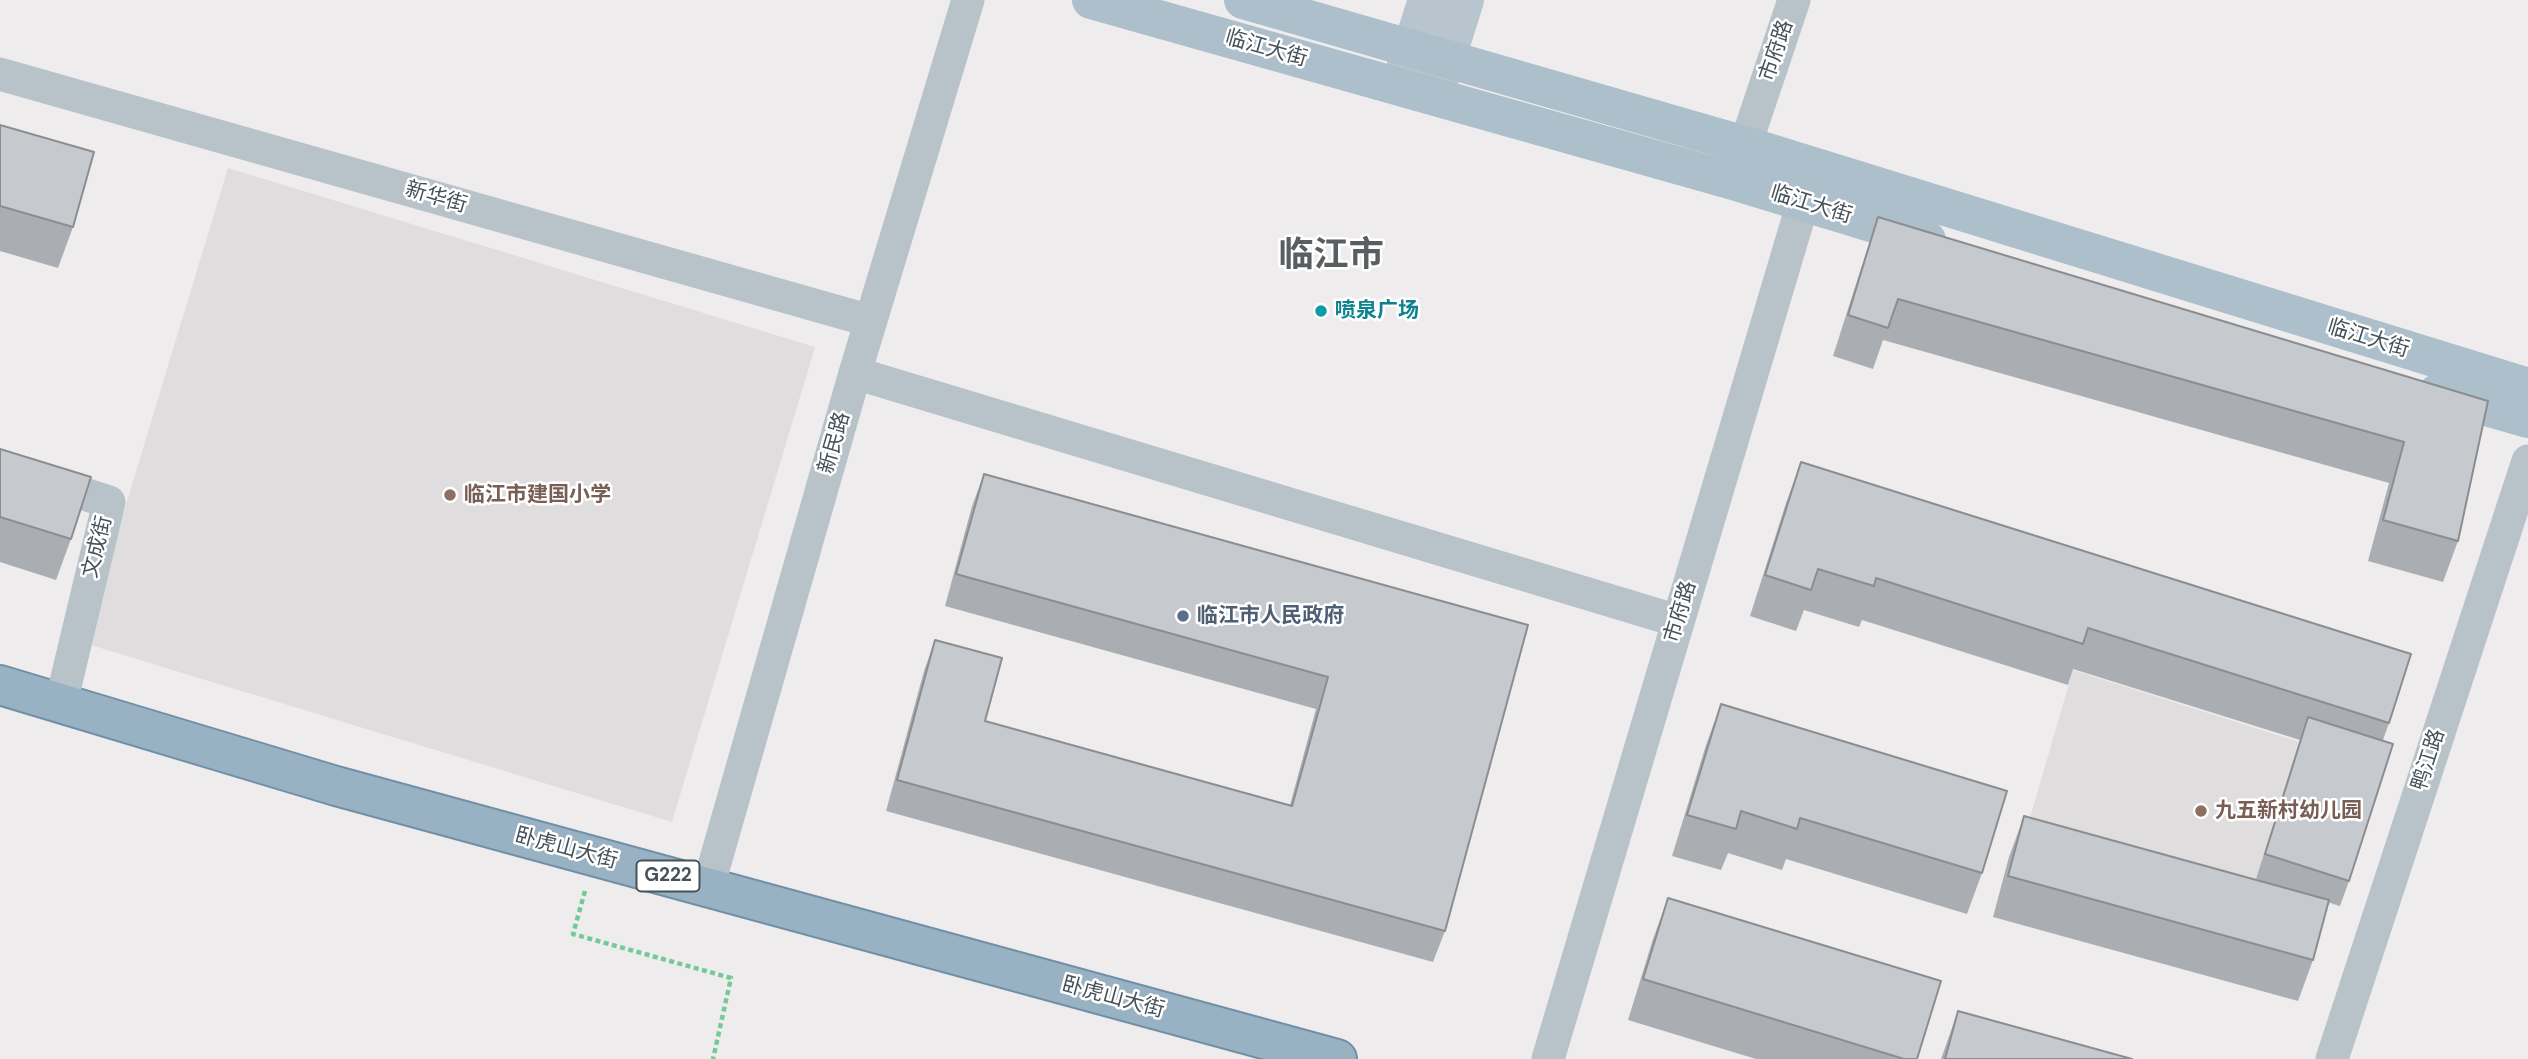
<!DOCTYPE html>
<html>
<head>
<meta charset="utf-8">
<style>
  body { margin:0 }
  canvas { display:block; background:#efeced }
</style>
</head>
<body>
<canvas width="2528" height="1059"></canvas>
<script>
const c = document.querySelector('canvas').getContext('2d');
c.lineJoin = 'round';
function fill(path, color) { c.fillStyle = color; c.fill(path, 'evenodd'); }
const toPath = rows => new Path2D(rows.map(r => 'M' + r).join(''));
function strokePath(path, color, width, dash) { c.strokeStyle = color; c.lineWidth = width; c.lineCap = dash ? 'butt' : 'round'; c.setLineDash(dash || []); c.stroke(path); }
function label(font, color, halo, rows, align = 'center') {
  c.font = font + ' "DM Sans","Noto Sans SC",sans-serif'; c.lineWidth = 5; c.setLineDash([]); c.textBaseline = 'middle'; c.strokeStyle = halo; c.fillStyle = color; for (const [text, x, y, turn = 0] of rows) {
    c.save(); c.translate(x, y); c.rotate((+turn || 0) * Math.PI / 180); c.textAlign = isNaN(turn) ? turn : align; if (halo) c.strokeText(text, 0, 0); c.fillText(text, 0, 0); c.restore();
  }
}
const education = toPath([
  [228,168,815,347,672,822,84,643],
  [2073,670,2384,769,2340,906,2020,852]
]);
const path = toPath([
  [585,891,573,934,731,978,713,1059]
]);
const minor = toPath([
  [0,74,871,321],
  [1737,170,1794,0],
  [855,373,1678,621],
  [0,467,109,502,61,703],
  [708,887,855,373,968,0],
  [1548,1059,1810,179],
  [2332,1059,2528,461]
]);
const secondary = toPath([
  [1401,81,1427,0],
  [1436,92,1465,0]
]);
const primary = toPath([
  [1091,0,1733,181,1927,240],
  [1243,0,1745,145,2528,387],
  [2437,393,2528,419]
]);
const trunk = toPath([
  [0,685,336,786,1337,1059]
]);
const wall = toPath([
  [0,125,73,227,58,268,0,251],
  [1878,217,2488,401,2458,541,2443,582,2368,561,2389,483,1883,340,1873,369,1833,356,1864,259],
  [0,449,71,539,56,580,0,562],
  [1801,462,2389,723,2383,740,2349,881,2340,906,2328,902,2313,960,2298,1001,1993,917,2009,857,2024,816,2273,885,2256,879,2300,740,2073,669,2068,685,1862,620,1859,627,1804,610,1796,631,1750,616,1786,503],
  [984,474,1528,625,1445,931,1433,962,886,811,924,671,935,640,985,721,1290,805,1316,709,945,606,972,506],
  [1721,704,1982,873,1967,914,1786,859,1782,870,1728,853,1721,870,1672,856,1706,745],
  [1668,898,1917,1059,1756,1059,1628,1020,1653,939],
  [1958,1011,2132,1059,1941,1059]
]);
const building = toPath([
  [0,125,94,152,73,227,0,206,0,125],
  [1878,217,2488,401,2458,541,2383,520,2404,442,1898,299,1888,328,1848,315,1878,217],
  [0,449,91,477,71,539,0,517,0,449],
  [1801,462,2411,654,2389,723,2088,628,2083,644,1876,578,1874,586,1818,569,1811,590,1765,575,1801,462],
  [984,474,1528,625,1445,931,897,780,935,640,1002,658,985,721,1292,806,1328,677,956,574,984,474],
  [1721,704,2007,791,1982,873,1800,818,1797,829,1741,811,1736,829,1687,815,1721,704],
  [2308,717,2393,744,2349,881,2265,854,2308,717],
  [2024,816,2329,900,2313,960,2008,876,2024,816],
  [1668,898,1941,981,1917,1059,1904,1059,1643,979,1668,898],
  [1958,1011,2132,1059,1945,1059,1958,1011]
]);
const markers = [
  [1321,311,7,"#0f9aa8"],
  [450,495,7,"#8d6e63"],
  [1183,616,7,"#5c6f8a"],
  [2201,811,7,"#8d6e63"]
];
const shields = [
  [668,876,63]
];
const shieldNames = [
  ["G222",668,876]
];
const streetNames = [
  ["临江大街",1266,49,16],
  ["市府路",1777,51,-71],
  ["新华街",436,198,16],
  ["临江大街",1811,205,17],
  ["临江大街",2368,339,17],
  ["新民路",835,443,-74],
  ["文成街",98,547,-76],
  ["市府路",1681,612,-73],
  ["鸭江路",2429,760,-72],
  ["卧虎山大街",566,849,15],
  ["卧虎山大街",1113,998,15]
];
const cultureNames = [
  ["喷泉广场",1335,311]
];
const educationNames = [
  ["临江市建国小学",464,495],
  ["九五新村幼儿园",2215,811]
];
const serviceNames = [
  ["临江市人民政府",1197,616]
];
const townNames = [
  ["临江市",1331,257]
];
fill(education, '#e0ddde');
strokePath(trunk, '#7090a7', 42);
strokePath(path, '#73ca96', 4.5, [5, 3.5]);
strokePath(minor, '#b8c3c9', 33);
strokePath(secondary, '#b8c5ce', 38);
strokePath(primary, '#acbfcb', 38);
strokePath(trunk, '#98b2c3', 38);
fill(wall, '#aaaeb2');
fill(building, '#c6cacf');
strokePath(building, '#8b8d91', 2);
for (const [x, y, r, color] of markers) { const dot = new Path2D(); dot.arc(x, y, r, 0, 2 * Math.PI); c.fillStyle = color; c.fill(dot); strokePath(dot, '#fff', 2.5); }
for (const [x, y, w] of shields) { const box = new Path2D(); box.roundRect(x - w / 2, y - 15.5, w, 31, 5); c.fillStyle = '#fff'; c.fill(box); strokePath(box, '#455259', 2); }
label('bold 19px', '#455259', null, shieldNames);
label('21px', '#455259', '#fff', streetNames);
label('bold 21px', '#0d838f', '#fff', cultureNames, 'left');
label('bold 21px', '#785e54', '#fff', educationNames, 'left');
label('bold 21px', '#4e5e75', '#fff', serviceNames, 'left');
label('bold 35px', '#595e61', '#fff', townNames);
</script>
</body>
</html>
